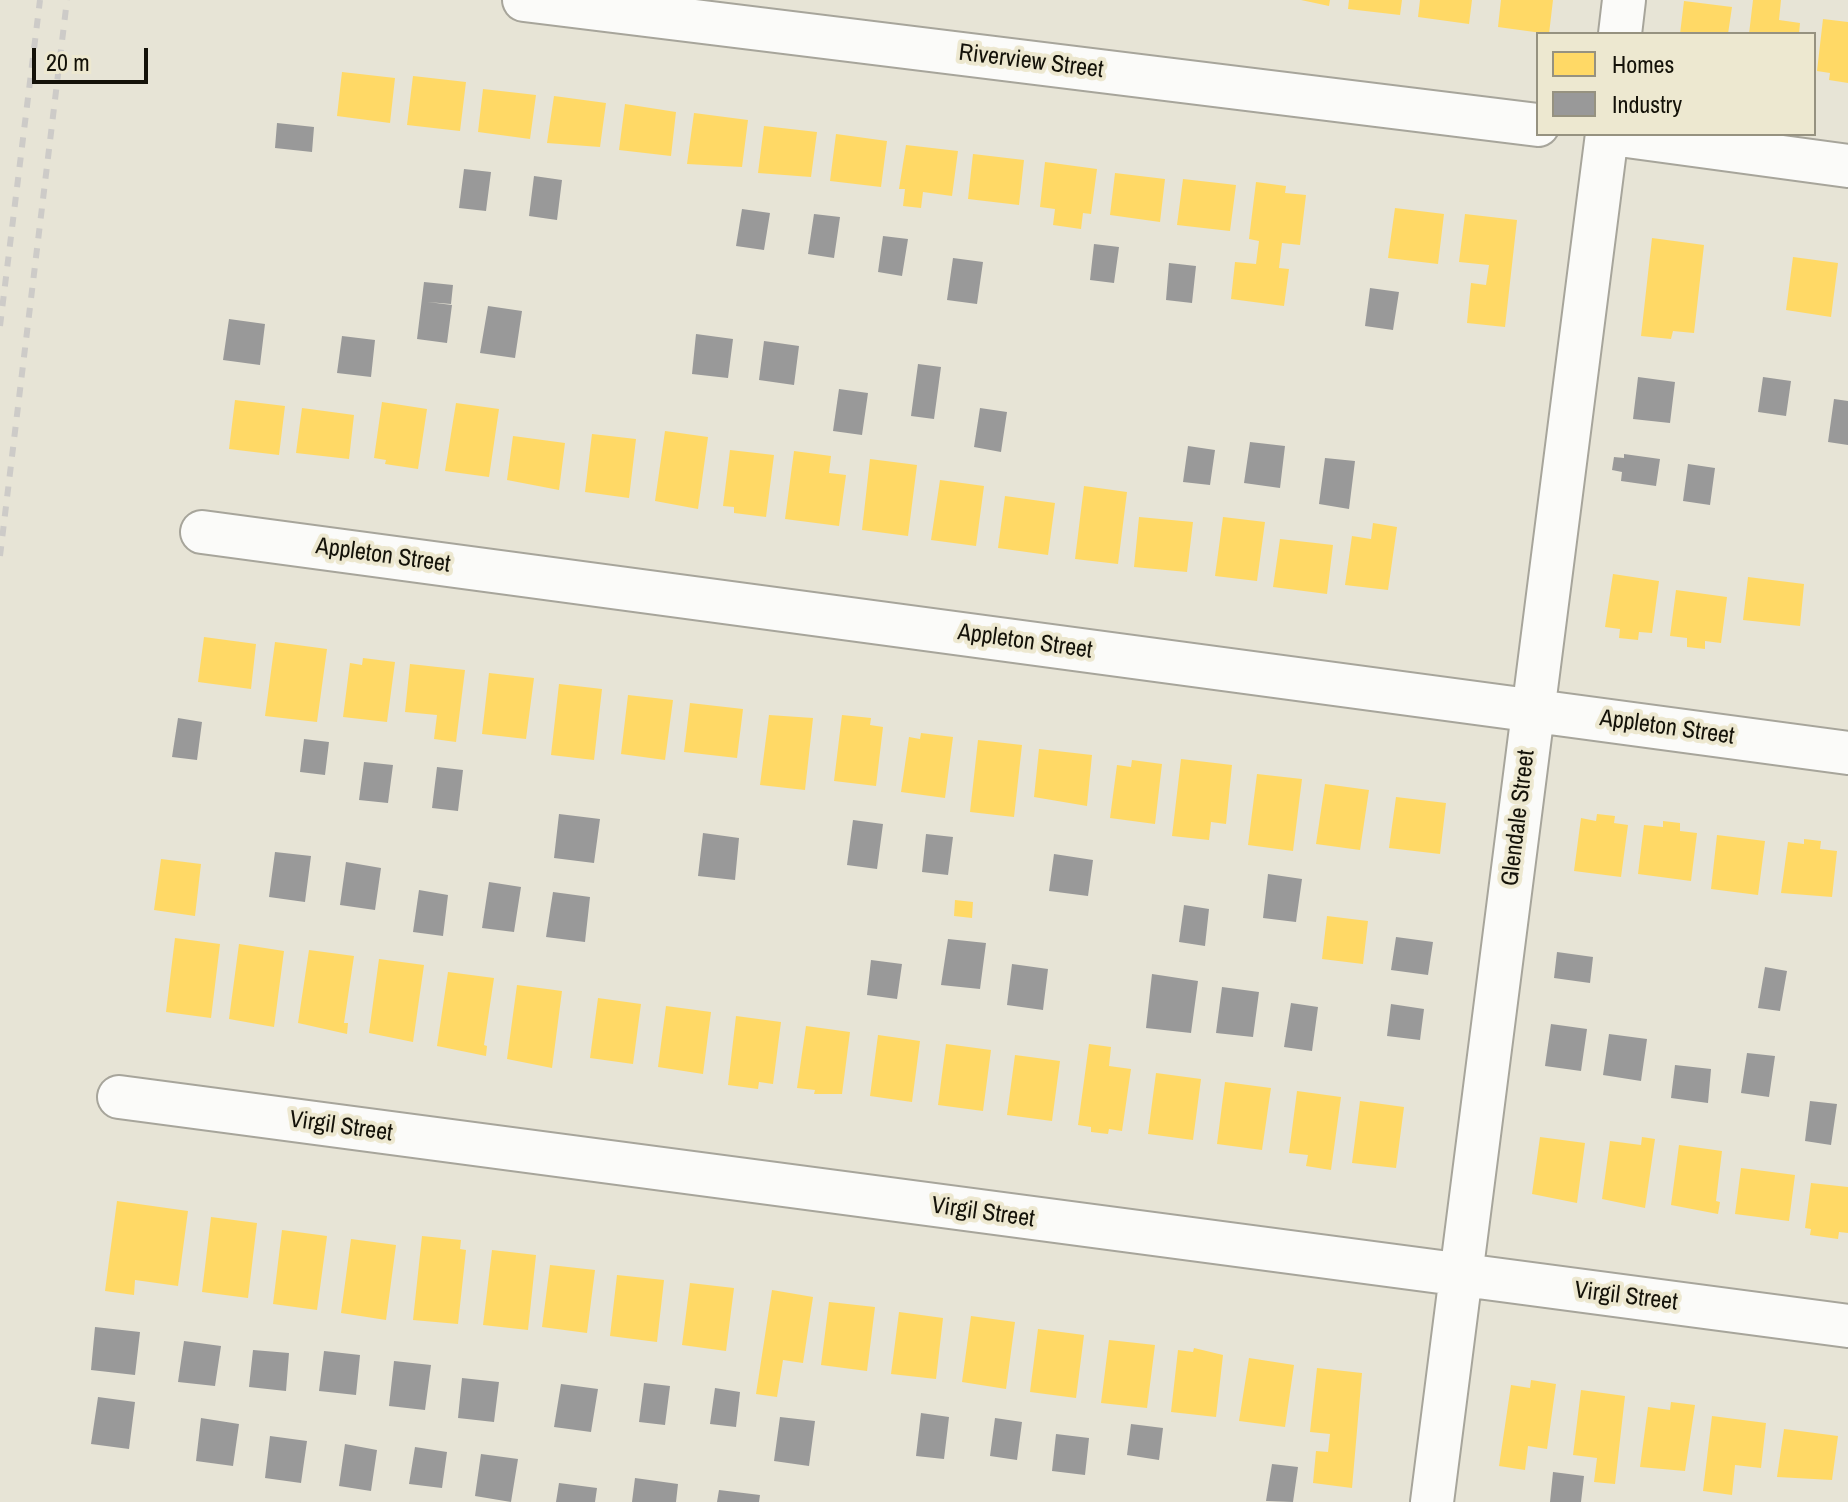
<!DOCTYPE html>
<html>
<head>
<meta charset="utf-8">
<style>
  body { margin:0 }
  #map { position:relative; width:1848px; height:1502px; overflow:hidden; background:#e7e4d6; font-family:"Archivo Narrow",sans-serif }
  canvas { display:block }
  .legend { position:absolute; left:1536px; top:32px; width:280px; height:104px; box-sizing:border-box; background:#ede8d0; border:2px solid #969280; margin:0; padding:10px 14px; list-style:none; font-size:24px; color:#141209 }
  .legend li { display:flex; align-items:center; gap:16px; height:40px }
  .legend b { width:40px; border:2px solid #969280 }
  .scale { position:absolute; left:32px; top:48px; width:116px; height:36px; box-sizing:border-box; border:4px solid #141209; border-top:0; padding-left:10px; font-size:24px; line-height:28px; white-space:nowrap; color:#141209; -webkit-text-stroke:6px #ede8d0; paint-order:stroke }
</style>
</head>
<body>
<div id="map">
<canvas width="1848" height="1502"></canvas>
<ul class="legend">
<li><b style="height:22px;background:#ffd966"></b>Homes</li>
<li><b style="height:22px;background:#999"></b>Industry</li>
</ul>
<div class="scale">20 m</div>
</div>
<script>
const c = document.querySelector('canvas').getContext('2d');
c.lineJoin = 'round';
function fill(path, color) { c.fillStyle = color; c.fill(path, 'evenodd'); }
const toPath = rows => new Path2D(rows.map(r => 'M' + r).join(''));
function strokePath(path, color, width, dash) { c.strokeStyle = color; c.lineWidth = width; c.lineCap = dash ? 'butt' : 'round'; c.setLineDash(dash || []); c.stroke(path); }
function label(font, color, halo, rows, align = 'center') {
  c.font = font + ' "Archivo Narrow",sans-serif'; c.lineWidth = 8; c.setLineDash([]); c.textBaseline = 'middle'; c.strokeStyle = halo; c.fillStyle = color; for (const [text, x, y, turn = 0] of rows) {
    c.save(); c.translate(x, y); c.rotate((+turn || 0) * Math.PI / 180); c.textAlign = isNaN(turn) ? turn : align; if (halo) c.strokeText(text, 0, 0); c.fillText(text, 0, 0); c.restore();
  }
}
const homes = toPath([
  [1301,0,1330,0,1329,6],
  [1349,0,1402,0,1400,15,1348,9],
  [1420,0,1472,0,1469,24,1418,17],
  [1501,0,1553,0,1549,34,1498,27],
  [1753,0,1781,0,1779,20,1800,23,1799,34,1749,34],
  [1684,1,1732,7,1728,34,1680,34],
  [1823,19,1848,22,1848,83,1829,80,1830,73,1817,71],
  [342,72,395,78,390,123,337,116],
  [413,76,466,82,460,131,407,125],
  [483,89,536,95,530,139,478,132],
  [554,96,606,103,600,147,547,143],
  [625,104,676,112,671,156,619,150],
  [694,113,748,120,742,167,687,164],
  [764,126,817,132,811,177,758,173],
  [836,134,887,141,881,187,830,181],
  [906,145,958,151,952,196,923,192,921,208,903,206,905,189,899,189],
  [973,154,1024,160,1019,205,968,199],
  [1045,162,1097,169,1091,214,1083,213,1081,229,1053,225,1055,209,1040,207],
  [1115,173,1165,179,1160,222,1110,215],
  [1183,179,1236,185,1230,231,1177,225],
  [1256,182,1286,186,1285,193,1306,195,1300,245,1282,243,1279,268,1289,269,1284,306,1231,299,1235,262,1256,264,1259,241,1249,239],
  [1395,208,1444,214,1438,264,1388,258],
  [1465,214,1517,220,1505,327,1467,323,1471,283,1486,285,1489,265,1459,262],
  [1652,238,1704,245,1694,333,1673,331,1671,339,1641,336],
  [1793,257,1838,263,1831,317,1786,310],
  [235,400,285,406,279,455,229,449],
  [382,402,427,409,418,469,385,464,386,460,374,458],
  [456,403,499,409,489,477,445,471],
  [302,408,354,415,349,459,296,453],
  [665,431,708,437,698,509,655,501],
  [592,434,636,439,629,498,585,492],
  [513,436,565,443,559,490,507,480],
  [730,450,774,455,766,517,734,513,734,507,723,506],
  [794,451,831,456,829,473,846,475,839,526,785,519],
  [870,459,917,465,908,536,862,530],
  [940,480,984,486,976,546,931,540],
  [1084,486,1127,492,1118,564,1075,559],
  [1005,496,1055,503,1048,555,998,548],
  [1139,517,1193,522,1187,572,1134,567],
  [1223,517,1265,522,1257,581,1215,576],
  [1373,523,1397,527,1388,590,1345,585,1352,536,1371,539],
  [1280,539,1333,545,1327,594,1273,587],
  [1613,574,1659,581,1652,633,1639,632,1638,640,1619,638,1620,629,1605,627],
  [1748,577,1804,584,1800,626,1743,620],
  [1676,590,1727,597,1721,643,1705,641,1705,649,1687,647,1687,638,1670,636],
  [204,637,256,644,251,689,198,682],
  [275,642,327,649,317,722,265,716],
  [363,658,395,662,387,722,343,717,350,663,362,665],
  [410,664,465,670,456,742,434,739,437,715,405,712],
  [489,673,534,678,526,739,482,734],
  [559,684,602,689,594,760,551,755],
  [628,695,673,700,665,760,621,754],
  [690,703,743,709,737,758,684,752],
  [769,715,813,718,805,790,760,785],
  [842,715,871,718,870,725,883,727,876,786,834,781],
  [921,733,953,737,945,798,901,792,909,737,920,739],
  [978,740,1022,745,1014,817,970,812],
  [1039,749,1092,755,1087,806,1034,797],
  [1181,759,1232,765,1226,824,1211,822,1209,840,1172,836],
  [1132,760,1162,764,1155,824,1110,818,1117,765,1131,767],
  [1257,774,1302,779,1293,851,1248,845],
  [1325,784,1369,790,1360,850,1316,844],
  [1396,797,1446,803,1440,854,1389,848],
  [1597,814,1615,816,1614,823,1628,825,1621,877,1574,871,1581,818,1596,821],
  [1663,821,1680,823,1680,831,1697,833,1691,881,1638,874,1644,825,1663,827],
  [1717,835,1765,841,1758,895,1711,889],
  [1804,839,1821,841,1820,849,1837,851,1832,897,1781,893,1788,842,1804,844],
  [161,859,201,864,195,916,154,910],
  [955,900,973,902,972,918,954,916],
  [1327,916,1368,921,1363,964,1322,959],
  [175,938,220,944,211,1018,166,1012],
  [239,944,284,951,274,1027,229,1019],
  [309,950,354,956,344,1023,348,1023,347,1034,298,1023],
  [379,959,424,965,413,1042,369,1033],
  [448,972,494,978,484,1045,487,1046,486,1056,437,1046],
  [517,985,562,991,552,1068,507,1059],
  [598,998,641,1004,633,1064,590,1058],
  [666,1006,711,1012,703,1074,658,1067],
  [736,1016,781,1022,773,1084,759,1082,758,1089,728,1085],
  [806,1026,850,1032,842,1094,814,1094,815,1090,797,1088],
  [878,1035,920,1041,912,1102,870,1096],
  [946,1044,991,1050,983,1111,938,1105],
  [1089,1044,1111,1047,1109,1066,1131,1069,1122,1131,1109,1129,1108,1134,1091,1132,1091,1127,1078,1125],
  [1015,1055,1060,1061,1052,1121,1007,1115],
  [1156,1073,1201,1079,1193,1140,1148,1134],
  [1225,1082,1271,1088,1262,1150,1217,1144],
  [1297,1091,1341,1097,1331,1170,1306,1166,1308,1155,1289,1153],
  [1360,1101,1404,1107,1396,1168,1352,1163],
  [1540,1137,1585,1143,1577,1203,1532,1194],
  [1642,1137,1655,1139,1645,1208,1602,1199,1610,1141,1641,1145],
  [1679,1145,1722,1151,1716,1201,1720,1202,1718,1214,1671,1205],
  [1741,1168,1795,1175,1789,1221,1735,1214],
  [1811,1183,1848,1187,1848,1233,1839,1232,1838,1239,1810,1235,1811,1229,1805,1228],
  [117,1201,188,1211,178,1286,135,1280,134,1295,105,1291],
  [211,1217,257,1223,248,1298,202,1292],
  [282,1230,327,1236,317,1310,273,1304],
  [422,1236,461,1240,460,1249,466,1250,458,1324,413,1320],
  [351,1239,396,1245,386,1320,341,1313],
  [492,1250,536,1255,528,1330,483,1325],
  [550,1265,595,1270,587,1333,542,1327],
  [617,1275,664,1280,657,1342,610,1336],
  [690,1283,734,1288,726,1351,682,1345],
  [772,1290,813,1297,803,1363,783,1360,777,1397,756,1394],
  [829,1302,875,1307,867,1371,821,1365],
  [899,1312,943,1318,936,1379,891,1374],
  [971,1316,1015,1322,1006,1389,962,1382],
  [1038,1329,1084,1335,1076,1398,1030,1392],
  [1109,1340,1155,1345,1147,1408,1101,1403],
  [1194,1348,1223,1355,1216,1417,1171,1412,1178,1350,1193,1352],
  [1249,1358,1294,1365,1285,1427,1239,1421],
  [1317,1368,1362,1373,1352,1488,1313,1483,1316,1451,1328,1452,1330,1434,1310,1432],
  [1531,1380,1556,1384,1547,1449,1528,1446,1525,1470,1499,1466,1511,1385,1530,1388],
  [1581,1390,1625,1396,1615,1484,1594,1482,1597,1458,1573,1455],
  [1671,1402,1695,1405,1685,1471,1640,1467,1648,1407,1670,1410],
  [1712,1416,1766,1423,1761,1468,1735,1465,1732,1495,1703,1491],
  [1784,1429,1838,1436,1832,1480,1777,1477]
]);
const industry = toPath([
  [277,123,314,127,312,152,275,148],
  [464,169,491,172,486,211,459,208],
  [534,176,562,180,557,220,529,216],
  [742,209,770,213,764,250,736,246],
  [814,214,840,217,834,258,808,254],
  [883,236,908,239,902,276,878,272],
  [1094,244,1119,247,1114,283,1090,280],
  [953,258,983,262,977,304,947,300],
  [1169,263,1196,266,1192,303,1166,300],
  [424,282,453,285,451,304,428,302,452,305,447,343,417,339],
  [1370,288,1399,292,1393,330,1365,326],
  [488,306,522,311,515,358,480,353],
  [229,319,265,324,260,365,223,360],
  [696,334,733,339,728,378,692,374],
  [342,336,375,340,371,377,337,373],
  [764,341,799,346,794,385,759,380],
  [918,364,941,367,934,419,911,416],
  [1638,377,1675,382,1670,423,1633,419],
  [1763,377,1791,381,1786,416,1758,412],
  [839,389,868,393,862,435,833,431],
  [1834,399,1848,401,1848,445,1828,442],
  [980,408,1007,412,1001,452,974,447],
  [1250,442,1285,446,1280,488,1244,483],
  [1188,446,1215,450,1210,485,1183,482],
  [1624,454,1660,459,1656,486,1621,481,1622,472,1612,470,1614,457,1624,458],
  [1325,458,1355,461,1349,509,1319,504],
  [1688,464,1715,468,1710,505,1683,501],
  [178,718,202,722,197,760,172,757],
  [304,739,329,742,325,775,300,772],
  [364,762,393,765,388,803,359,800],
  [437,767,463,770,458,811,432,808],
  [559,814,600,819,594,863,554,858],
  [853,820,883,824,877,869,847,865],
  [703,833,739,838,735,880,698,876],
  [926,834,953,837,948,875,922,872],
  [275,852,311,856,305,902,269,897],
  [1054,854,1093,860,1088,896,1049,891],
  [346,862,381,868,375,910,340,905],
  [1268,874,1302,879,1296,922,1263,918],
  [489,882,521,887,514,932,482,928],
  [419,890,448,895,443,936,413,932],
  [553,892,590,897,585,942,546,937],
  [1184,905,1209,909,1205,946,1179,942],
  [1396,937,1433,942,1428,975,1391,970],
  [948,939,986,943,980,989,941,985],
  [1557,952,1593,957,1590,983,1554,978],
  [871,960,902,964,897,999,867,995],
  [1012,964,1048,969,1043,1010,1007,1005],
  [1765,967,1787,971,1780,1011,1758,1008],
  [1152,974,1198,981,1191,1033,1146,1028],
  [1222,987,1259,992,1253,1037,1216,1033],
  [1291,1003,1318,1007,1312,1051,1284,1047],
  [1391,1004,1424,1009,1420,1040,1387,1036],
  [1551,1024,1587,1029,1581,1071,1545,1066],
  [1609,1034,1647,1039,1641,1081,1603,1075],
  [1747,1053,1775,1056,1769,1097,1741,1093],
  [1675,1065,1711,1069,1708,1103,1671,1098],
  [1810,1101,1837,1104,1831,1145,1805,1141],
  [95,1327,140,1332,135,1375,91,1370],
  [184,1341,221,1346,215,1386,178,1382],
  [253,1350,289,1353,286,1391,249,1387],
  [324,1351,360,1355,356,1395,319,1391],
  [394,1361,431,1365,425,1410,389,1406],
  [462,1378,499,1382,494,1422,458,1418],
  [644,1383,670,1386,665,1425,639,1422],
  [561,1384,598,1389,591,1432,554,1427],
  [715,1388,740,1392,736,1427,710,1424],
  [98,1397,135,1402,129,1449,91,1444],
  [921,1413,949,1417,944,1459,916,1456],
  [780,1417,815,1421,809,1466,774,1461],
  [201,1418,239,1424,233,1466,196,1461],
  [995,1418,1022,1422,1017,1460,990,1456],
  [1131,1424,1163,1428,1159,1460,1127,1455],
  [1056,1434,1089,1438,1085,1475,1052,1471],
  [270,1436,307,1441,301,1483,265,1478],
  [345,1444,377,1450,371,1491,339,1486],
  [415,1447,447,1452,442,1488,409,1484],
  [481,1454,518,1459,511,1502,475,1496],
  [1272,1464,1298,1467,1293,1502,1266,1501],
  [1553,1472,1584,1476,1581,1502,1550,1502],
  [635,1478,678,1484,676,1502,632,1502],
  [559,1483,597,1488,595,1502,556,1502],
  [719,1490,760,1495,759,1502,717,1502]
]);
const minor = toPath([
  [524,0,1538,125],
  [1620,34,1624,0],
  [1612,134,1848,166],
  [202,532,1848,753],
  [119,1097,1848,1326],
  [1432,1502,1607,134]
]);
const rail = toPath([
  [0,326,40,0],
  [0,556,67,0]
]);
const streetNames = [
  ["Riverview Street",1031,62,7],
  ["Appleton Street",383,556,8],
  ["Appleton Street",1025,642,8],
  ["Appleton Street",1667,728,8],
  ["Glendale Street",1519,818,-83],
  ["Virgil Street",341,1127,8],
  ["Virgil Street",983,1213,8],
  ["Virgil Street",1626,1297,7]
];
fill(homes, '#ffd966');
fill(industry, '#999');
strokePath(minor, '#a7a59b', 46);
strokePath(minor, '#fbfbf9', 42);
strokePath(rail, '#cdcbc8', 6, [10, 10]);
label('24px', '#141209', '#ede8d0', streetNames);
</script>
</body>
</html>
